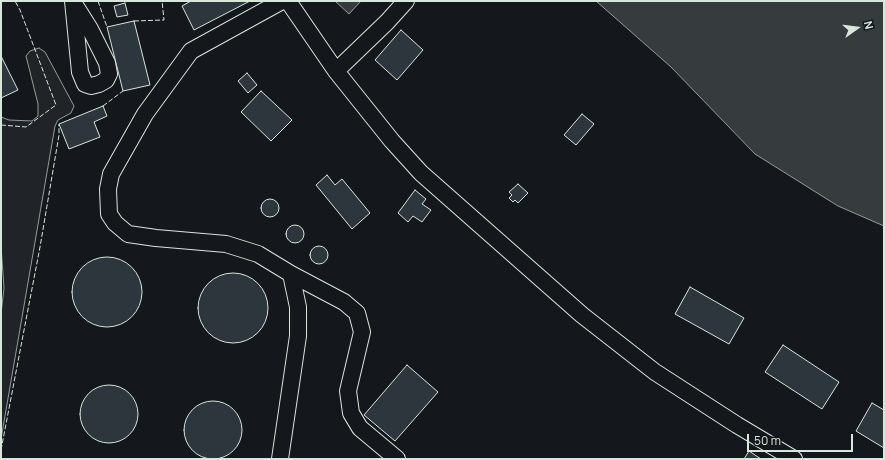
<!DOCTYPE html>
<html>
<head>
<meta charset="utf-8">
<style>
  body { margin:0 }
  #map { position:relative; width:885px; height:460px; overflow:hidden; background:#14181c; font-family:Manrope,sans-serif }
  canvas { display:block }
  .frame { position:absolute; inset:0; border:2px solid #d8e6dc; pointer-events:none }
  .north { position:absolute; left:837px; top:8px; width:40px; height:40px; -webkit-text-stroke:3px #14181c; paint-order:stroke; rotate:76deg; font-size:11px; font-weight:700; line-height:16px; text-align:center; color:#d8e6dc }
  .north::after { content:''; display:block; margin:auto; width:14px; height:18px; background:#d8e6dc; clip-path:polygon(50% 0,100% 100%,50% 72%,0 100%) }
  .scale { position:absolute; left:747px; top:434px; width:106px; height:18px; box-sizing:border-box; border:2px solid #d8e6dc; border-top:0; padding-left:5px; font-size:12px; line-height:14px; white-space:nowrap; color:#d8e6dc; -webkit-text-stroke:3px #14181c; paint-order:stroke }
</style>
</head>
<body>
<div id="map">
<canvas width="885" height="460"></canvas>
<div class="frame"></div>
<div class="north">N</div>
<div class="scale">50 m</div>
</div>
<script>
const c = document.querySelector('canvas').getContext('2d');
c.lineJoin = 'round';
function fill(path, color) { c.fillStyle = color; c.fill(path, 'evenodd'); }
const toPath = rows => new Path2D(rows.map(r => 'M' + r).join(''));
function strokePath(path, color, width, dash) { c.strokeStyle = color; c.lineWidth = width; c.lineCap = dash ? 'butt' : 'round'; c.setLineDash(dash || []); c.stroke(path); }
const green = toPath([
  [39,48,45,52,74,106,71,113,58,120,55,126,1,439,1,314,4,288,1,246,1,117,9,120,32,121,38,116,38,104,26,56,30,51,39,48]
]);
const water = toPath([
  [335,1,361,1,349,14,335,1],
  [596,1,884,1,884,226,838,206,755,154,671,67,596,1]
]);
const building = toPath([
  [191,1,250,1,194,30,182,6,191,1],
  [125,3,128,15,117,17,114,6,125,3],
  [134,21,150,85,123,91,107,27,134,21],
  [401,30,423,50,397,80,375,60,401,30],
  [1,56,18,90,1,98,1,56],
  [247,73,257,85,248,93,238,81,247,73],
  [261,91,292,120,271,141,241,112,261,91],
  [103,106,107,116,94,122,100,137,69,149,59,124,103,106],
  [582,114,594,124,576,145,564,135,582,114],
  [327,175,335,185,342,179,370,213,352,229,316,185,327,175],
  [518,184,528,193,518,203,515,200,513,202,509,198,512,195,509,192,518,184],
  [415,190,426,199,422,204,431,210,422,222,413,216,408,222,398,213,415,190],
  '261 208a9 9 0 1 1 18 0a9 9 0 1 1-18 0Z',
  '286 234a9 9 0 1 1 18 0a9 9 0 1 1-18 0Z',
  '310 255a9 9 0 1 1 18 0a9 9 0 1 1-18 0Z',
  '72 292a35 35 0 1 1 70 0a35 35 0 1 1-70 0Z',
  '198 308a35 35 0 1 1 70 0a35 35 0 1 1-70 0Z',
  [690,287,744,318,729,344,675,314,690,287],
  [783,345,839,382,822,409,765,372,783,345],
  [407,365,438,392,395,441,364,415,407,365],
  '80 414a29 29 0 1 1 58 0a29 29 0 1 1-58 0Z',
  '184 430a29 29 0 1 1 58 0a29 29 0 1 1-58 0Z',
  [872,403,884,410,884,448,856,431,872,403],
  [749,451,761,459,744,459,749,451]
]);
const minor = toPath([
  [73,1,80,72,85,84,91,86,99,84,106,80,109,74,107,63,90,29,73,2],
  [288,1,336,71,392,141,421,173,582,315,655,372,737,425,794,459],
  [336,71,387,22,406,1],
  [291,274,344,302,357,313,362,332,348,391,351,413,360,428,397,459],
  [280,459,298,336,298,307,291,274,258,254,226,244,156,238,128,234,115,223,109,214,108,189,111,174,145,114,191,51,282,1]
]);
const fence = toPath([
  [98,1,107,27],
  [134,21,164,20,162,1],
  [103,106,123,91],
  [1,125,26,127,56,105,20,10,15,1],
  [1,450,40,247,59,135,59,124]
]);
fill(green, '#202428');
strokePath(green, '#939e99', 1);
fill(water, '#363b3e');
strokePath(water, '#939e99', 1);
fill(building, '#2c363c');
strokePath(building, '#d8e6dc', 1);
strokePath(minor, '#d8e6dc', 18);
strokePath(minor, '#14181c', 16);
strokePath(fence, '#d8e6dc', 1, [5, 2]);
</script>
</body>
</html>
